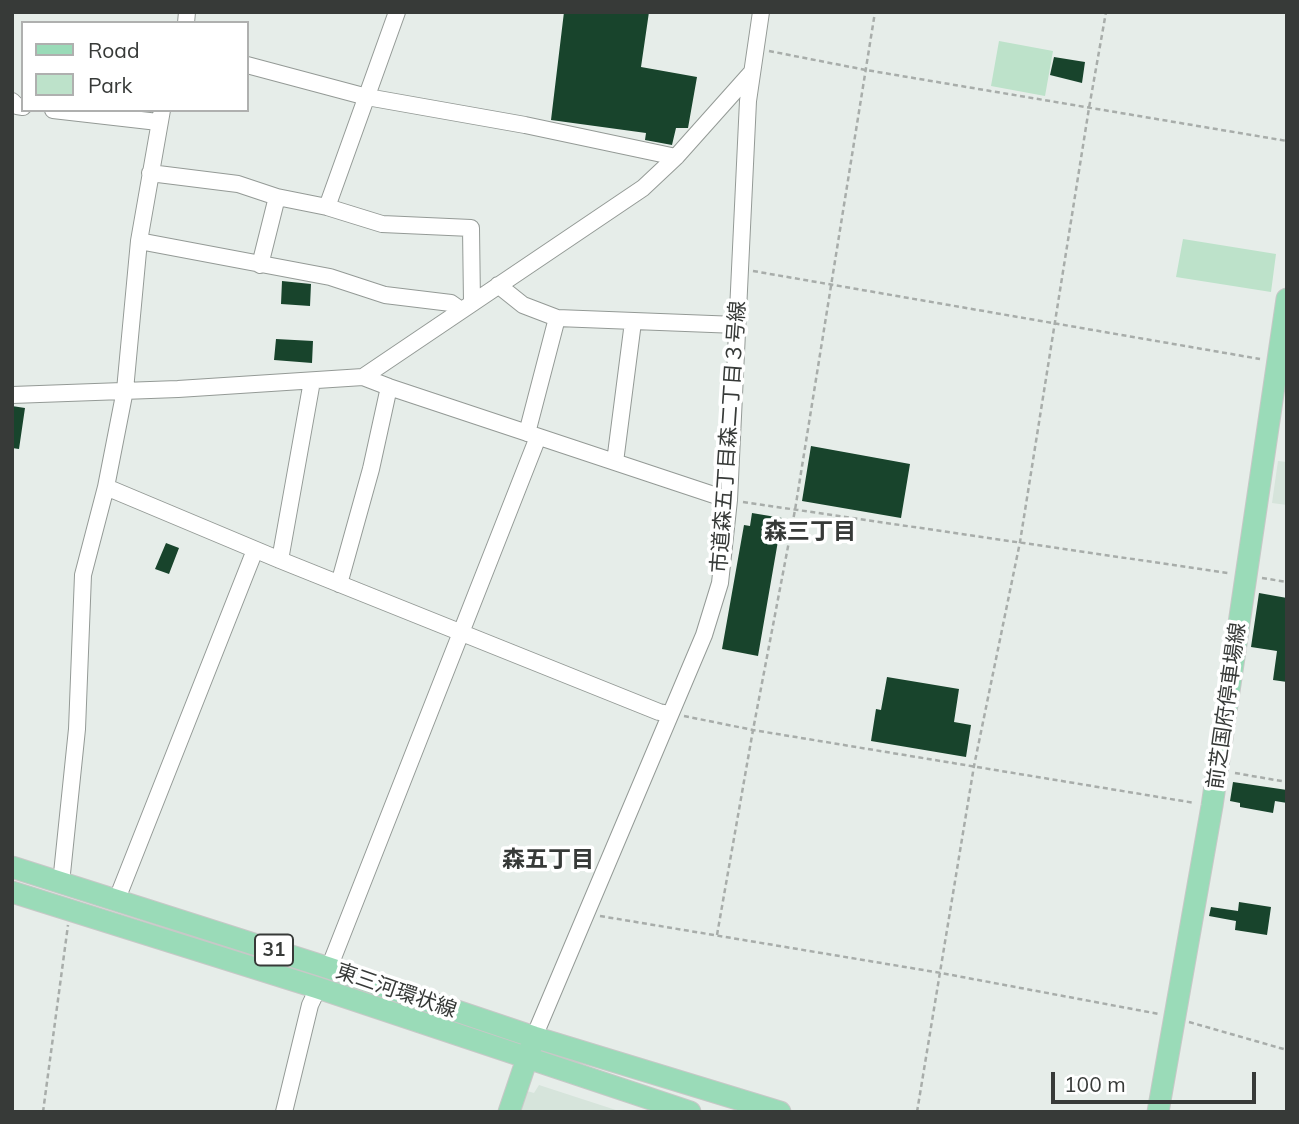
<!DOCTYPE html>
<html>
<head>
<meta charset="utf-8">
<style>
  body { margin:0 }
  #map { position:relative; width:1299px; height:1124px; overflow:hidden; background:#e6ede9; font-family:Mulish,sans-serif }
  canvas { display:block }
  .frame { position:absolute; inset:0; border:14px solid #373a38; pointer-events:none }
  .legend { position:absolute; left:21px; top:21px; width:228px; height:91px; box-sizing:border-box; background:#fff; border:2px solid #afb0af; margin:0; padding:9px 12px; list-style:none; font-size:21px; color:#373a38 }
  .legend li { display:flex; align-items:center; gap:14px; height:35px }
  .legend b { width:35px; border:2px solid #afb0af }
  .scale { position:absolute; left:1051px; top:1072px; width:205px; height:32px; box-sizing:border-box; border:4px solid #373a38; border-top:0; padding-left:9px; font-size:21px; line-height:24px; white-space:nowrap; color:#373a38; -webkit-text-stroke:5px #fff; paint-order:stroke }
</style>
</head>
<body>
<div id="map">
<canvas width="1299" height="1124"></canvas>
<div class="frame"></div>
<ul class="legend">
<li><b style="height:9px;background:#9adbb8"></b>Road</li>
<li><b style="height:19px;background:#bde2ca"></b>Park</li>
</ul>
<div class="scale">100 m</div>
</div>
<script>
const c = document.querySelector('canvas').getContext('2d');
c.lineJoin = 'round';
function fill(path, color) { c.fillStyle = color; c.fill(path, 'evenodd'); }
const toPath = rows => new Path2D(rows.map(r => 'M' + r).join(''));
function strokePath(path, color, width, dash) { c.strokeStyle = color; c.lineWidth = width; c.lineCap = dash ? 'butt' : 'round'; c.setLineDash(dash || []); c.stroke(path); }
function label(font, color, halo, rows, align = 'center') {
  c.font = font + ' Mulish,"Noto Sans JP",sans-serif'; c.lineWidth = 7; c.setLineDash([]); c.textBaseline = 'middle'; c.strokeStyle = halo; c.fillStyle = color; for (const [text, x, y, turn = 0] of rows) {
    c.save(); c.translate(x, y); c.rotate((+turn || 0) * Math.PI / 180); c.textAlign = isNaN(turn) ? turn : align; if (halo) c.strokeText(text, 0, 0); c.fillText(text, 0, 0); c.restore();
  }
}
const built = toPath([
  [1278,461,1287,462,1287,505,1272,503],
  [539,1085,622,1112,519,1112,527,1091,534,1093]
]);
const green = toPath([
  [999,41,1053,51,1045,96,991,86],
  [1183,239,1276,254,1271,292,1176,277]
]);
const building = toPath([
  [564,12,649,12,641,67,697,77,688,128,676,128,672,145,645,140,646,133,551,120],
  [1054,57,1085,62,1082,83,1050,75],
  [282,281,311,284,310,306,281,304],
  [276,339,313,341,312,363,274,360],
  [12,406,25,408,19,449,12,448],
  [811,446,910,464,901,518,802,501],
  [752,513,782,518,758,656,722,649,744,525,750,526],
  [166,543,179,548,169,574,155,569],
  [1259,593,1287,598,1287,682,1273,680,1277,651,1251,647],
  [887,677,959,689,954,722,971,725,966,757,871,741,876,709,881,710],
  [1233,782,1287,790,1287,803,1275,801,1273,813,1240,807,1240,803,1230,801],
  [1239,902,1271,907,1267,935,1235,930,1236,921,1209,916,1211,907,1238,911]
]);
const path = toPath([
  [769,51,866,70,1287,141],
  [753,271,1260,359],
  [743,502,1228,573],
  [1262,578,1287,582],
  [684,716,753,730,1195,803],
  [1235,773,1287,782],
  [600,916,941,973,1159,1014],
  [717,935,753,730,795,510,875,12],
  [1189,1022,1287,1050],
  [43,1112,68,925],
  [917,1112,974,766,1020,542,1089,108,1106,12]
]);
const minor = toPath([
  [186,23,187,12],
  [247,65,367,97,525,125,676,157],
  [12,101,17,106,23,107],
  [53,110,158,122],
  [150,173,238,184,277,197,327,207,382,224,471,228,472,303],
  [327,207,397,12],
  [139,241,330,277,385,295,451,303,461,310],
  [260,265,277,197],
  [498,285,523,305,557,318,737,325],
  [363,377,643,188,676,157,751,73],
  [12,395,178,389,363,377,389,387,729,500],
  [527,433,557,318],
  [615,462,633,322],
  [106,487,280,560,659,712,670,714],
  [280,560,312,381],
  [339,584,371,469,389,387],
  [61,883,77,729,83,575,106,487,125,390,139,241,162,110],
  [117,899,255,550],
  [329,968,538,437],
  [534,1037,704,635,720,583,729,500,748,101,761,12],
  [284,1112,310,1005,318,988]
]);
const major = toPath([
  [12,867,329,968,534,1037,780,1112],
  [12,892,318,988,690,1112],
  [509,1112,532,1044],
  [1158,1112,1212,806,1287,299]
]);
const shields = [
  [274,950,38]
];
const shieldNames = [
  ["31",274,950]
];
const streetNames = [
  ["市道森五丁目森二丁目３号線",729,437,-86],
  ["前芝国府停車場線",1227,706,-82],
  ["東三河環状線",396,991,19]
];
const neighbourhoodNames = [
  ["森三丁目",810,532],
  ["森五丁目",548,860]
];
fill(built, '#d6e4db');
fill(green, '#bde2ca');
fill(building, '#18442c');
strokePath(minor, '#949a96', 18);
strokePath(major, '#c7c8c7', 23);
strokePath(path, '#a8adaa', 2.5, [5, 3.5]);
strokePath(minor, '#fff', 16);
strokePath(major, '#9adbb8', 21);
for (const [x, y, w] of shields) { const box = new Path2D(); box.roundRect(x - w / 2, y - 15.5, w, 31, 5); c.fillStyle = '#fff'; c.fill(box); strokePath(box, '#373a38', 2); }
label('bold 19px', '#373a38', null, shieldNames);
label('21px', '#373a38', '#fff', streetNames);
label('bold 23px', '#373a38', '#fff', neighbourhoodNames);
</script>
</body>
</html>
